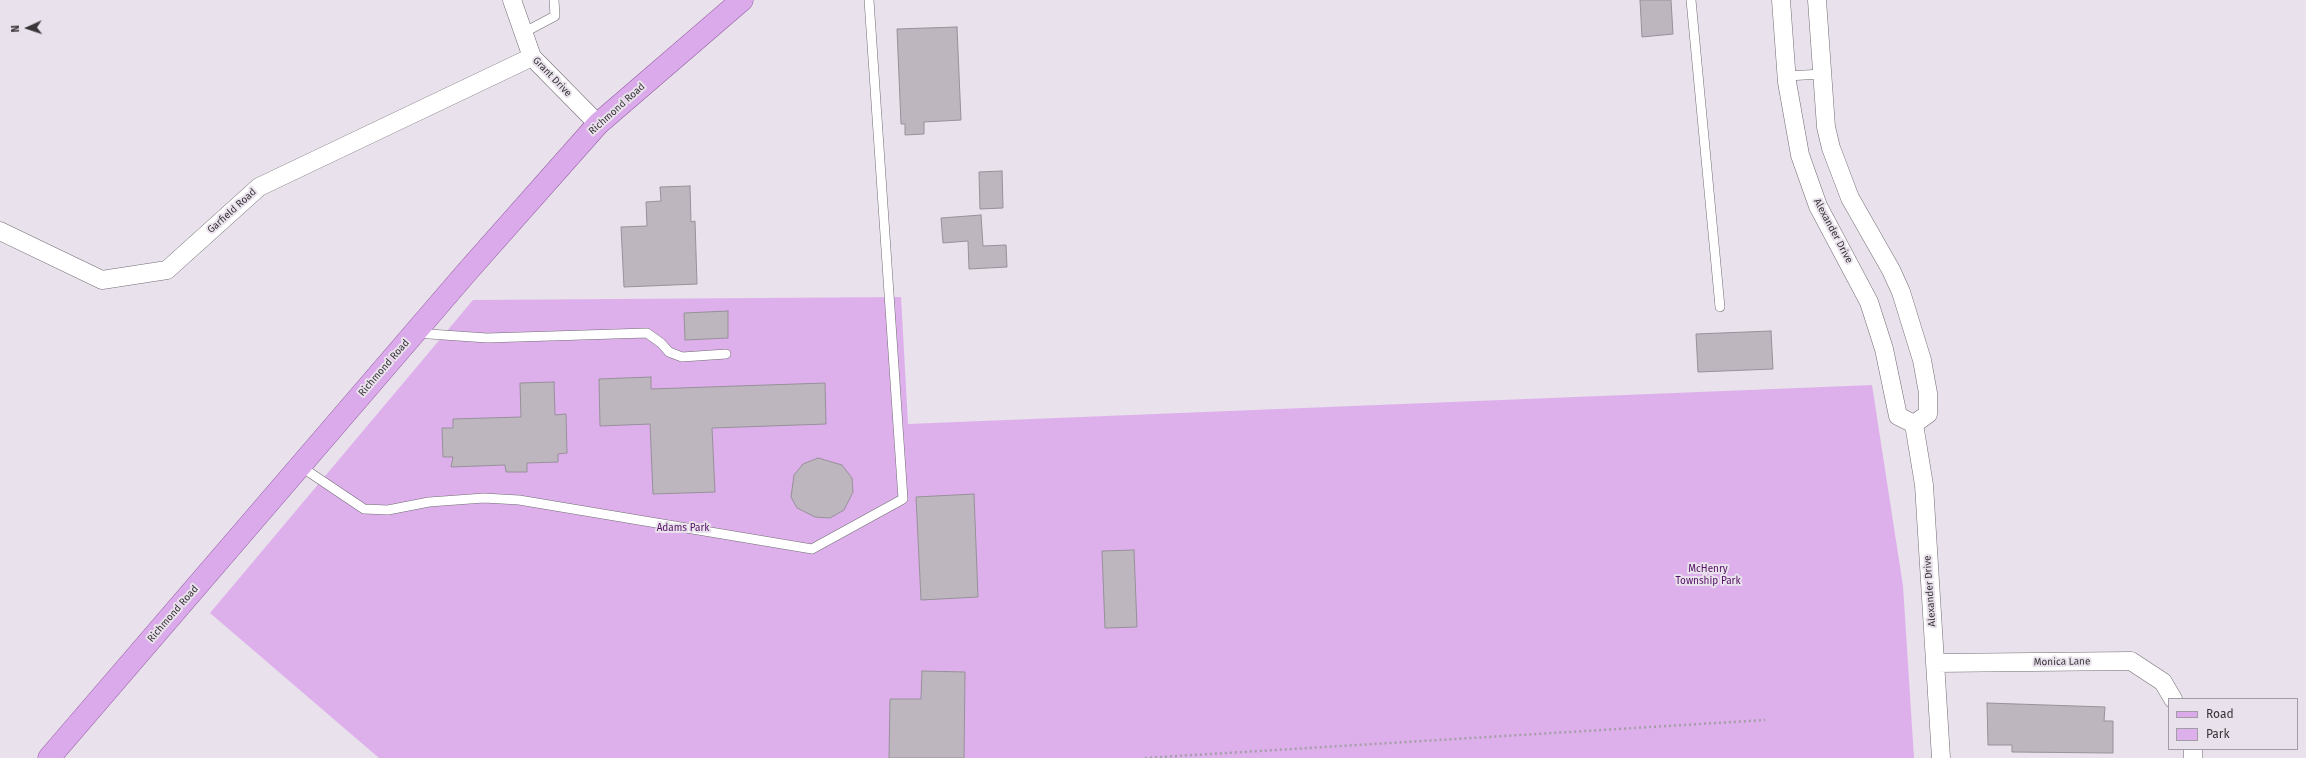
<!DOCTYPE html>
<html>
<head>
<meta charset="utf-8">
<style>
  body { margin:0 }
  #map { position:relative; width:2306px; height:758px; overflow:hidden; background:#e9e1eb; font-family:"Fira Sans",sans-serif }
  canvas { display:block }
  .legend { position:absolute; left:2168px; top:698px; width:130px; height:52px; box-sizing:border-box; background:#e9e1eb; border:1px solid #a29ca4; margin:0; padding:5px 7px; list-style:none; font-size:12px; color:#383539 }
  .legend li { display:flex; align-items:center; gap:8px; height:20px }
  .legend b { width:20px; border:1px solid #a29ca4 }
  .north { position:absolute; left:8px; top:8px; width:40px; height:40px; -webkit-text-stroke:3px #e9e1eb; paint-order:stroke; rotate:267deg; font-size:11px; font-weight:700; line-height:16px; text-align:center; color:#383539 }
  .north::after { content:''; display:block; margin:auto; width:14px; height:18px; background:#383539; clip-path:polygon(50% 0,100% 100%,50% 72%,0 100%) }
</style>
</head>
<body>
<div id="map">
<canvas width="2306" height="758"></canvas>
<ul class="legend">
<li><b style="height:5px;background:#daaaea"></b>Road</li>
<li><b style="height:11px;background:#ddb0ec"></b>Park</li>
</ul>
<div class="north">N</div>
</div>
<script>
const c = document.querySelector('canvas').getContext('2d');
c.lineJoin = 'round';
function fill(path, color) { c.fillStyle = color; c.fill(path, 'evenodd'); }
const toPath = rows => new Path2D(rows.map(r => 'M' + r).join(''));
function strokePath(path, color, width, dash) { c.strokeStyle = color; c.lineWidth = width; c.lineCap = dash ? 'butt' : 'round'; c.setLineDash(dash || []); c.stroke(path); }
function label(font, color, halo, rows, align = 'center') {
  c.font = font + ' "Fira Sans",sans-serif'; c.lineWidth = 4; c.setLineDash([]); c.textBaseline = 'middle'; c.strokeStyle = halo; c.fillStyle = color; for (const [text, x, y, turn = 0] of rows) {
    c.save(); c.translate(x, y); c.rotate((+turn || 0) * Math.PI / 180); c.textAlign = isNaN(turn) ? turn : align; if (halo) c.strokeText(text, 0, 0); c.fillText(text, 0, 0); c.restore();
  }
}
const green = toPath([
  [901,297,908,424,1872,385,1903,586,1914,758,379,758,210,613,473,300]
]);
const building = toPath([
  [1640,0,1671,0,1673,34,1642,37,1640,0],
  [957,27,961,120,924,122,924,134,905,135,905,124,901,124,897,29,957,27],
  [1002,171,1003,208,980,209,979,172,1002,171],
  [690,186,691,222,695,221,697,284,624,287,621,227,647,226,646,202,661,201,660,187,690,186],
  [981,215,983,246,1006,245,1007,267,969,269,968,241,943,243,941,218,981,215],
  [728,311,728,338,685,340,684,313,728,311],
  [1771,331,1773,369,1698,372,1696,334,1771,331],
  [651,377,651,389,825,383,826,424,712,428,715,492,653,494,650,424,600,426,599,379,651,377],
  [554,382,555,415,566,414,567,453,558,454,558,462,527,463,527,472,506,472,505,465,451,467,453,457,443,457,442,428,453,428,453,419,521,417,520,383,554,382],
  [818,458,842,465,852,478,853,492,844,510,830,518,815,517,797,508,791,497,794,475,803,464,818,458],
  [974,494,978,597,921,600,916,497,974,494],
  [1134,550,1137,627,1105,628,1102,551,1134,550],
  [922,671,965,672,964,758,889,758,890,699,921,699,922,671],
  [1987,703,2105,707,2104,721,2113,721,2113,753,2012,752,2012,745,1988,745,1987,703]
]);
const path = toPath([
  [1145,758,1765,720]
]);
const lane = toPath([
  [1691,0,1720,307],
  [523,33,555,16,554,0],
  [1787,76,1822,74],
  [415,333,487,338,647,333,661,343,669,352,682,357,726,354],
  [300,466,364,509,388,510,429,502,484,498,519,500,812,549,903,499,869,0]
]);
const street = toPath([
  [512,0,532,57,598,124],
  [1781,0,1787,82,1800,155,1818,206,1869,302,1884,349,1898,416,1914,424],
  [1817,0,1826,127,1831,148,1850,198,1891,270,1901,292,1922,360,1928,393,1928,414,1914,424],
  [0,231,102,280,167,270,259,187,532,57],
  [1914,424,1924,485,1941,758],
  [1935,663,2131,661,2163,682,2173,699],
  [2193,749,2193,758]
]);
const primary = toPath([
  [49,758,466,273,598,124,742,0]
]);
const streetNames = [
  ["Grant Drive",552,77,46],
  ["Richmond Road",617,109,-42],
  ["Garfield Road",232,211,-42],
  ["Alexander Drive",1833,231,62],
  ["Richmond Road",384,368,-49],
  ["Alexander Drive",1930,591,-94],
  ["Richmond Road",173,614,-49],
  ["Monica Lane",2062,662,-1]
];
const parkNames = [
  ["Adams Park",683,528],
  ["McHenry",1708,569],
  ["Township Park",1708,581]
];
fill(green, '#ddb0ec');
fill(building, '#bdb6bf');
strokePath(building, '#97919a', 1);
strokePath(lane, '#726c74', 10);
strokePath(street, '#726c74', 19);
strokePath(primary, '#925da3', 23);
strokePath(path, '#a49ea6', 2.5, [2, 3]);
strokePath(lane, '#fff', 9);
strokePath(street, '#fff', 18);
strokePath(primary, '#daaaea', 22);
label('10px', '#383539', '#e9e1eb', streetNames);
label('10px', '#521064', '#e9e1eb', parkNames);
</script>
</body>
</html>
